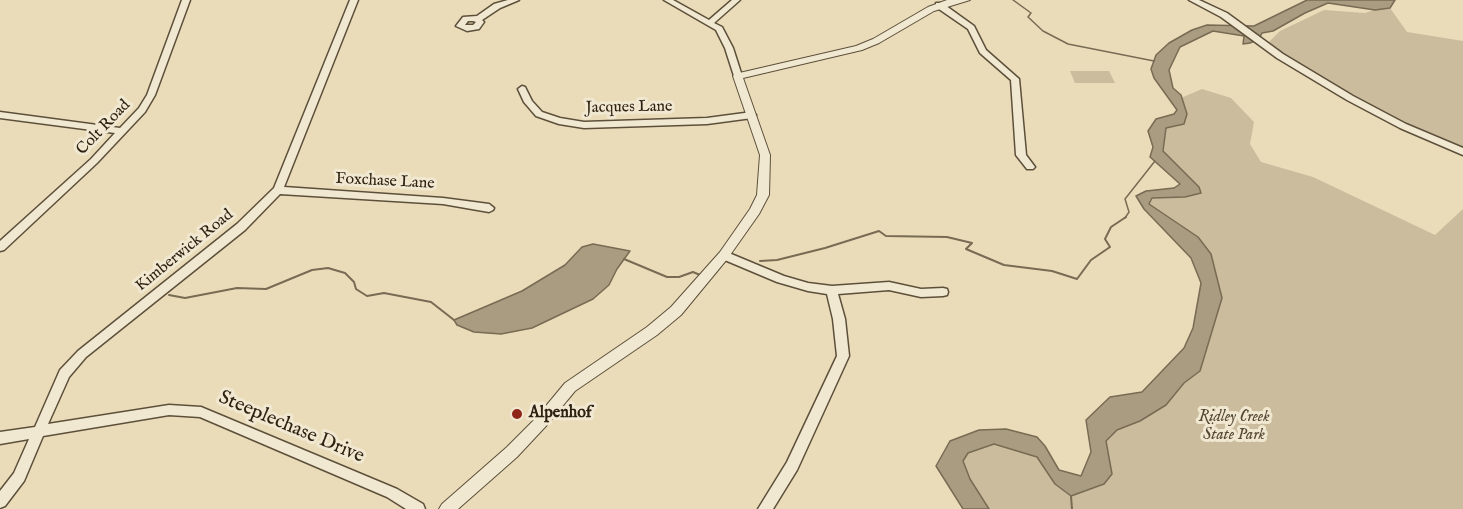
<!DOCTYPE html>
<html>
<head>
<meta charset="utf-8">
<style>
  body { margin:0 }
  canvas { display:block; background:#eadcb9 }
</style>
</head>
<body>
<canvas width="1463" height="509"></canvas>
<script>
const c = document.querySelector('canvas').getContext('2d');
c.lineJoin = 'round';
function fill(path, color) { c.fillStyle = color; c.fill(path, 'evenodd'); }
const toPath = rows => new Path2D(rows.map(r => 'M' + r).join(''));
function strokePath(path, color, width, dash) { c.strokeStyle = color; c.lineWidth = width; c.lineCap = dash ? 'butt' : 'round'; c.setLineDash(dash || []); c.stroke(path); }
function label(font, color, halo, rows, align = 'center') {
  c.font = font + ' "IM FELL English",serif'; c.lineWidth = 6; c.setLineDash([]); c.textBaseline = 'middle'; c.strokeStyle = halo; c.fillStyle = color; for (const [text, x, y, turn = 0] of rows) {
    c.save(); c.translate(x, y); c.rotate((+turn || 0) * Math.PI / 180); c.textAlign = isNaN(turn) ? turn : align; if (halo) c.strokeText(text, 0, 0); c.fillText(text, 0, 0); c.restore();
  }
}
const green = toPath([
  [1382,7,1390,8,1407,32,1463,41,1463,149,1442,143,1354,100,1267,44,1280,31,1324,10,1365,13],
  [1070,71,1109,71,1115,83,1075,83],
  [1202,89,1231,98,1254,122,1250,144,1261,162,1313,177,1435,235,1463,209,1463,509,989,509,985,504,970,479,963,461,968,453,994,444,1024,451,1037,457,1055,484,1071,496,1108,453,1106,441,1117,430,1131,425,1222,298,1211,254,1149,204,1152,198,1185,197,1194,194,1199,187,1163,151,1166,128,1187,114,1181,98]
]);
const water = toPath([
  [1307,0,1395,0,1390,8,1375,10,1328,3,1305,13,1273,31,1262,33,1259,39,1250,43,1243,44,1244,36,1213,31,1180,47,1169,70,1173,88,1181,95,1187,114,1184,124,1166,128,1163,151,1199,187,1201,193,1185,197,1152,198,1149,204,1198,237,1211,254,1222,298,1200,371,1184,383,1166,405,1140,421,1117,430,1106,441,1112,474,1104,484,1071,496,1055,484,1037,457,994,444,968,453,963,461,970,479,989,509,963,509,936,466,950,441,979,430,1006,429,1037,437,1045,446,1059,470,1081,476,1091,452,1086,420,1110,397,1142,392,1184,348,1193,328,1201,283,1191,258,1144,209,1136,196,1146,191,1174,188,1180,184,1150,157,1153,147,1148,131,1156,119,1174,114,1177,110,1154,78,1151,69,1156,55,1169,43,1192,30,1207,25,1254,26,1307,0],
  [593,244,630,251,617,269,609,285,593,299,532,328,501,334,474,332,457,325,454,320,522,291,565,265,582,247,593,244]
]);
const streamFar1 = toPath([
  [1013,0,1031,13,1028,17,1043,31,1068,44,1154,61],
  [1125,218,1129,212,1125,199,1155,161]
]);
const stream = toPath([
  [624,259,667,277,679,277,693,272,700,275],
  [760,261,777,260,825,248,879,231,886,236,947,237,972,243,966,249,1004,265,1052,271,1077,279,1091,260,1110,247,1105,239,1111,227,1126,217],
  [169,295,185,298,237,288,266,289,312,270,328,268,345,273,354,282,356,289,367,296,384,293,431,302,454,320],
  [1071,496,1072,509]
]);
const minor = toPath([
  [182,0,190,0,155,95,145,112,97,163,4,250,0,251,0,241,91,159,115,133,0,118,0,112,120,128,139,108,147,95,182,0],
  [350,0,358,0,284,187,443,198,489,204,494,208,493,210,489,212,443,204,280,194,245,230,86,357,69,377,48,424,169,405,201,407,397,489,423,504,425,509,406,509,387,497,200,417,169,415,43,436,24,481,5,506,0,508,0,491,14,473,29,439,0,444,0,432,35,427,60,370,78,351,237,224,274,188,350,0],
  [508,0,519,0,500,8,482,20,484,22,479,29,467,31,456,26,463,17,477,16,494,4,508,0],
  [468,21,473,21,476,22,473,25,465,25,468,21],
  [664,0,673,0,709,20,732,0,740,0,714,23,722,27,733,48,742,76,741,78,735,78,734,76,725,48,716,30,664,0],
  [1189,0,1199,0,1227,13,1283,54,1353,96,1406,124,1463,148,1463,155,1400,128,1347,100,1277,58,1221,17,1189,0],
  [936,3,942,3,974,26,986,50,1019,79,1026,155,1035,167,1033,169,1027,169,1016,155,1011,80,980,53,968,29,936,7,936,3],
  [522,86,525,87,532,101,542,112,560,118,584,122,707,118,752,112,756,115,752,118,707,124,584,128,559,124,536,116,524,102,518,89,522,86],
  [724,251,784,276,808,283,832,286,889,282,921,289,943,288,947,289,948,292,947,295,943,296,921,297,889,290,838,294,845,319,849,356,797,470,773,509,758,509,787,462,837,356,833,319,827,294,808,291,777,282,720,258,719,255,724,251]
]);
const tertiary = toPath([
  [947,0,970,0,934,11,879,43,862,50,743,78,770,155,769,195,759,214,728,258,681,315,657,335,575,391,546,426,517,457,458,509,439,509,442,504,507,447,536,418,565,383,647,327,671,307,720,252,750,209,757,195,760,155,733,76,735,74,856,46,873,39,928,7,947,0]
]);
const markers = [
  [517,414,6,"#8f2418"]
];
const streetNames = [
  ["Jacques Lane",629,108,-1],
  ["Colt Road",104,128,-46],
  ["Foxchase Lane",385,182,3],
  ["Kimberwick Road",185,251,-39]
];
const poiNames = [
  ["Alpenhof",529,414]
];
const parkNames = [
  ["Ridley Creek",1234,418],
  ["State Park",1234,436]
];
const nearStreetnames = [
  ["Steeplechase Drive",291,428,23]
];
fill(green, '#cabc9c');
fill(water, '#aa9c80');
strokePath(water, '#786b54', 1.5);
strokePath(streamFar1, '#786b54', 1.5);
strokePath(stream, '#786b54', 2);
strokePath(minor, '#5d503b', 3);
strokePath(tertiary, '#5d503b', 2);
fill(minor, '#f1e8d2');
fill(tertiary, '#f1e8d2');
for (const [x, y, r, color] of markers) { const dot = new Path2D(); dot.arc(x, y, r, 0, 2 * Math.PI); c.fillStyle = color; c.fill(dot); strokePath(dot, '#f1e8d2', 2); }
label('16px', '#2e2111', '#f1e8d2', streetNames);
label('bold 16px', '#2e2111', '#f1e8d2', poiNames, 'left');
label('italic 16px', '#554834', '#f1e8d2', parkNames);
label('20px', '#2e2111', '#f1e8d2', nearStreetnames);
</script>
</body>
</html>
